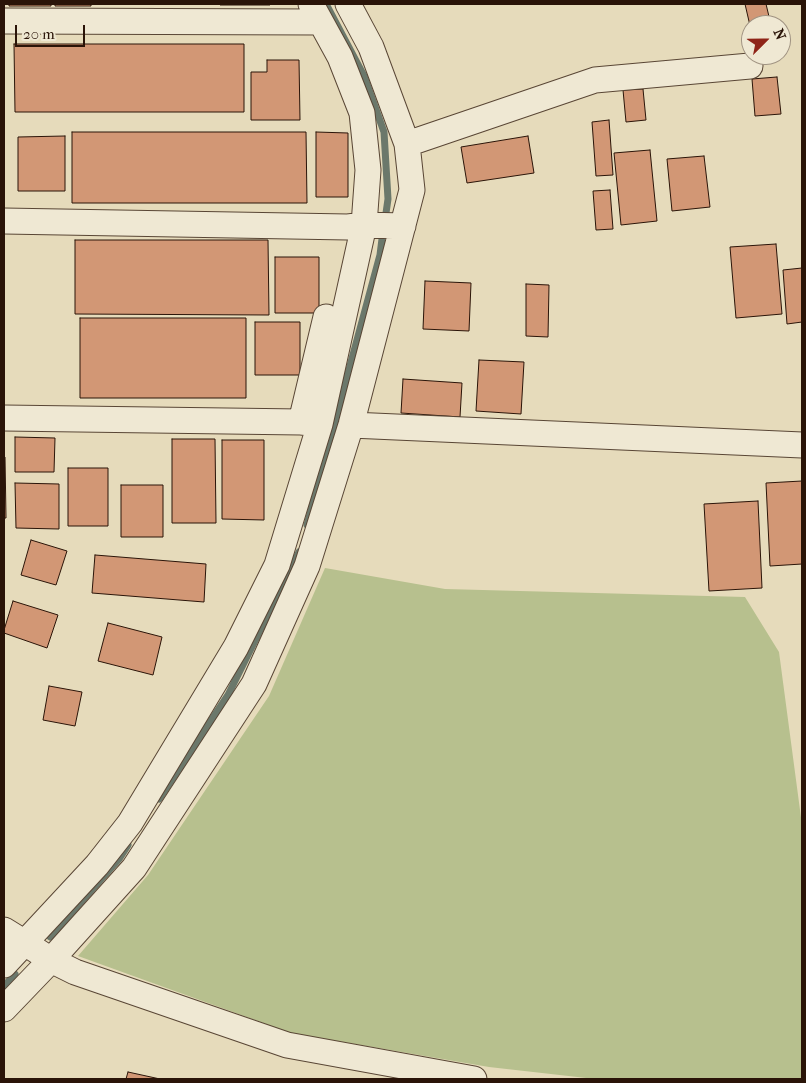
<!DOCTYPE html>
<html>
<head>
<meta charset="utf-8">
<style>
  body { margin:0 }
  #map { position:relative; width:806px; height:1083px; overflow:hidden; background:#e6dbbb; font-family:"IM FELL French Canon",serif }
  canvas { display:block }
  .frame { position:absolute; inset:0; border:5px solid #2a1408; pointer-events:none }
  .north { position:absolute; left:741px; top:15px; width:50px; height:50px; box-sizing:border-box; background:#efe8d3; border:1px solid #a09382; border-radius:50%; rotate:67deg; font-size:14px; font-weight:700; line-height:20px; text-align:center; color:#2a1408 }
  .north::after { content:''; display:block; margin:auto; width:18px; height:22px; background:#8f2418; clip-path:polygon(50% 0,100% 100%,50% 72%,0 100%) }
  .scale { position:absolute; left:15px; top:25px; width:70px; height:22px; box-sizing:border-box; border:2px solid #2a1408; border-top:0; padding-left:6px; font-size:15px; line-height:18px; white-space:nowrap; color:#2a1408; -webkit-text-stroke:4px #efe8d3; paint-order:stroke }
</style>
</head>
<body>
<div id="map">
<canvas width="806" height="1083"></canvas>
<div class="frame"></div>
<div class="north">N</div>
<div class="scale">20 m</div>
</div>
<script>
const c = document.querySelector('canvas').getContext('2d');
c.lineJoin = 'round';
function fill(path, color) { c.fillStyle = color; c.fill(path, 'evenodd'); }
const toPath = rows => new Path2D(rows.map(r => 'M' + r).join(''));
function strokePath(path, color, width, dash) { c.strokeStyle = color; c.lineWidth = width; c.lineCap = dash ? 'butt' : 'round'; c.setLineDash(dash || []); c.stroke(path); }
const green = toPath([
  [325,568,445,589,745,597,779,652,802,825,802,1078,791,1079,595,1079,489,1067,291,1033,78,956,148,875,269,696]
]);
const stream = toPath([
  [326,4,364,76,384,132,388,199,385,220],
  [307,525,380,255,383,231],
  [159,799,228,695,299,552],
  [50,937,119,859,128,845],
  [4,986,15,974]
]);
const building = toPath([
  [9,4,51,4,51,6,9,6,9,4],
  [55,4,91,4,91,6,55,6,55,4],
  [220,4,270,4,270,5,220,5,220,4],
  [745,4,766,4,771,25,751,25,751,30,745,4],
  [14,44,244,44,244,112,15,112,14,44],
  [267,60,299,60,300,120,251,120,251,72,267,72,267,60],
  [777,77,781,114,755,116,752,79,777,77],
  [643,89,646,120,626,122,623,90,643,89],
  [609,120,613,175,596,176,592,122,609,120],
  [72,132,306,132,307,203,72,203,72,132],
  [316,132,348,133,348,197,316,197,316,132],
  [65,136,65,191,18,191,18,137,65,136],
  [528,136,534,173,467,183,461,147,528,136],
  [650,150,657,221,621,225,614,153,650,150],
  [704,156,710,207,672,211,667,159,704,156],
  [610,190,613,229,596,230,593,191,610,190],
  [75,240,268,240,269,315,75,314,75,240],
  [776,244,782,314,736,318,730,247,776,244],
  [275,257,319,257,319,313,275,313,275,257],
  [802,268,802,322,787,324,783,270,802,268],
  [425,281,471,283,469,331,423,329,425,281],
  [526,284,549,285,548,337,526,336,526,284],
  [80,318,246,318,246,398,80,398,80,318],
  [255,322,300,322,300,375,255,375,255,322],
  [479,360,524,362,521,414,476,411,479,360],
  [403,379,462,383,460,417,401,413,403,379],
  [15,437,55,438,54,472,15,472,15,437],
  [172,439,215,439,216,523,172,523,172,439],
  [222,440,264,440,264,520,222,519,222,440],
  [4,457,5,457,6,518,4,518,4,457],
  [68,468,108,468,108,526,68,526,68,468],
  [802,481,802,564,770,566,766,483,802,481],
  [15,483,59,484,59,529,16,528,15,483],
  [121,485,163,485,163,537,121,537,121,485],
  [758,501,762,588,709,591,704,504,758,501],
  [31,540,67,551,56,585,21,575,31,540],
  [95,555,206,564,204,602,92,593,95,555],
  [13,601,58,615,47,648,4,633,4,630,13,601],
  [108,623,162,637,153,675,98,661,108,623],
  [49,686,82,692,75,726,43,720,49,686],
  [128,1072,160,1079,126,1079,128,1072]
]);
const street = toPath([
  [4,21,320,22],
  [407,144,595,80,750,66],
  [4,221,348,227,364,225,403,226],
  [4,418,301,422,320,424],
  [301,422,326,317],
  [351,425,802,445],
  [4,930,25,943,51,960,75,972,287,1045,474,1079],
  [4,965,97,865,130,823,236,647,277,565,320,424,364,225,368,170,362,113,340,57,311,4],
  [4,1009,51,960,134,868,254,684,307,566,351,425,412,190,407,144,371,47,348,4]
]);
fill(green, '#b7c08e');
strokePath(stream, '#6b786b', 7);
fill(building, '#d29775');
strokePath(building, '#2a1408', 1);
strokePath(street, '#594635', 27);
strokePath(street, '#efe8d3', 25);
</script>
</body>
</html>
